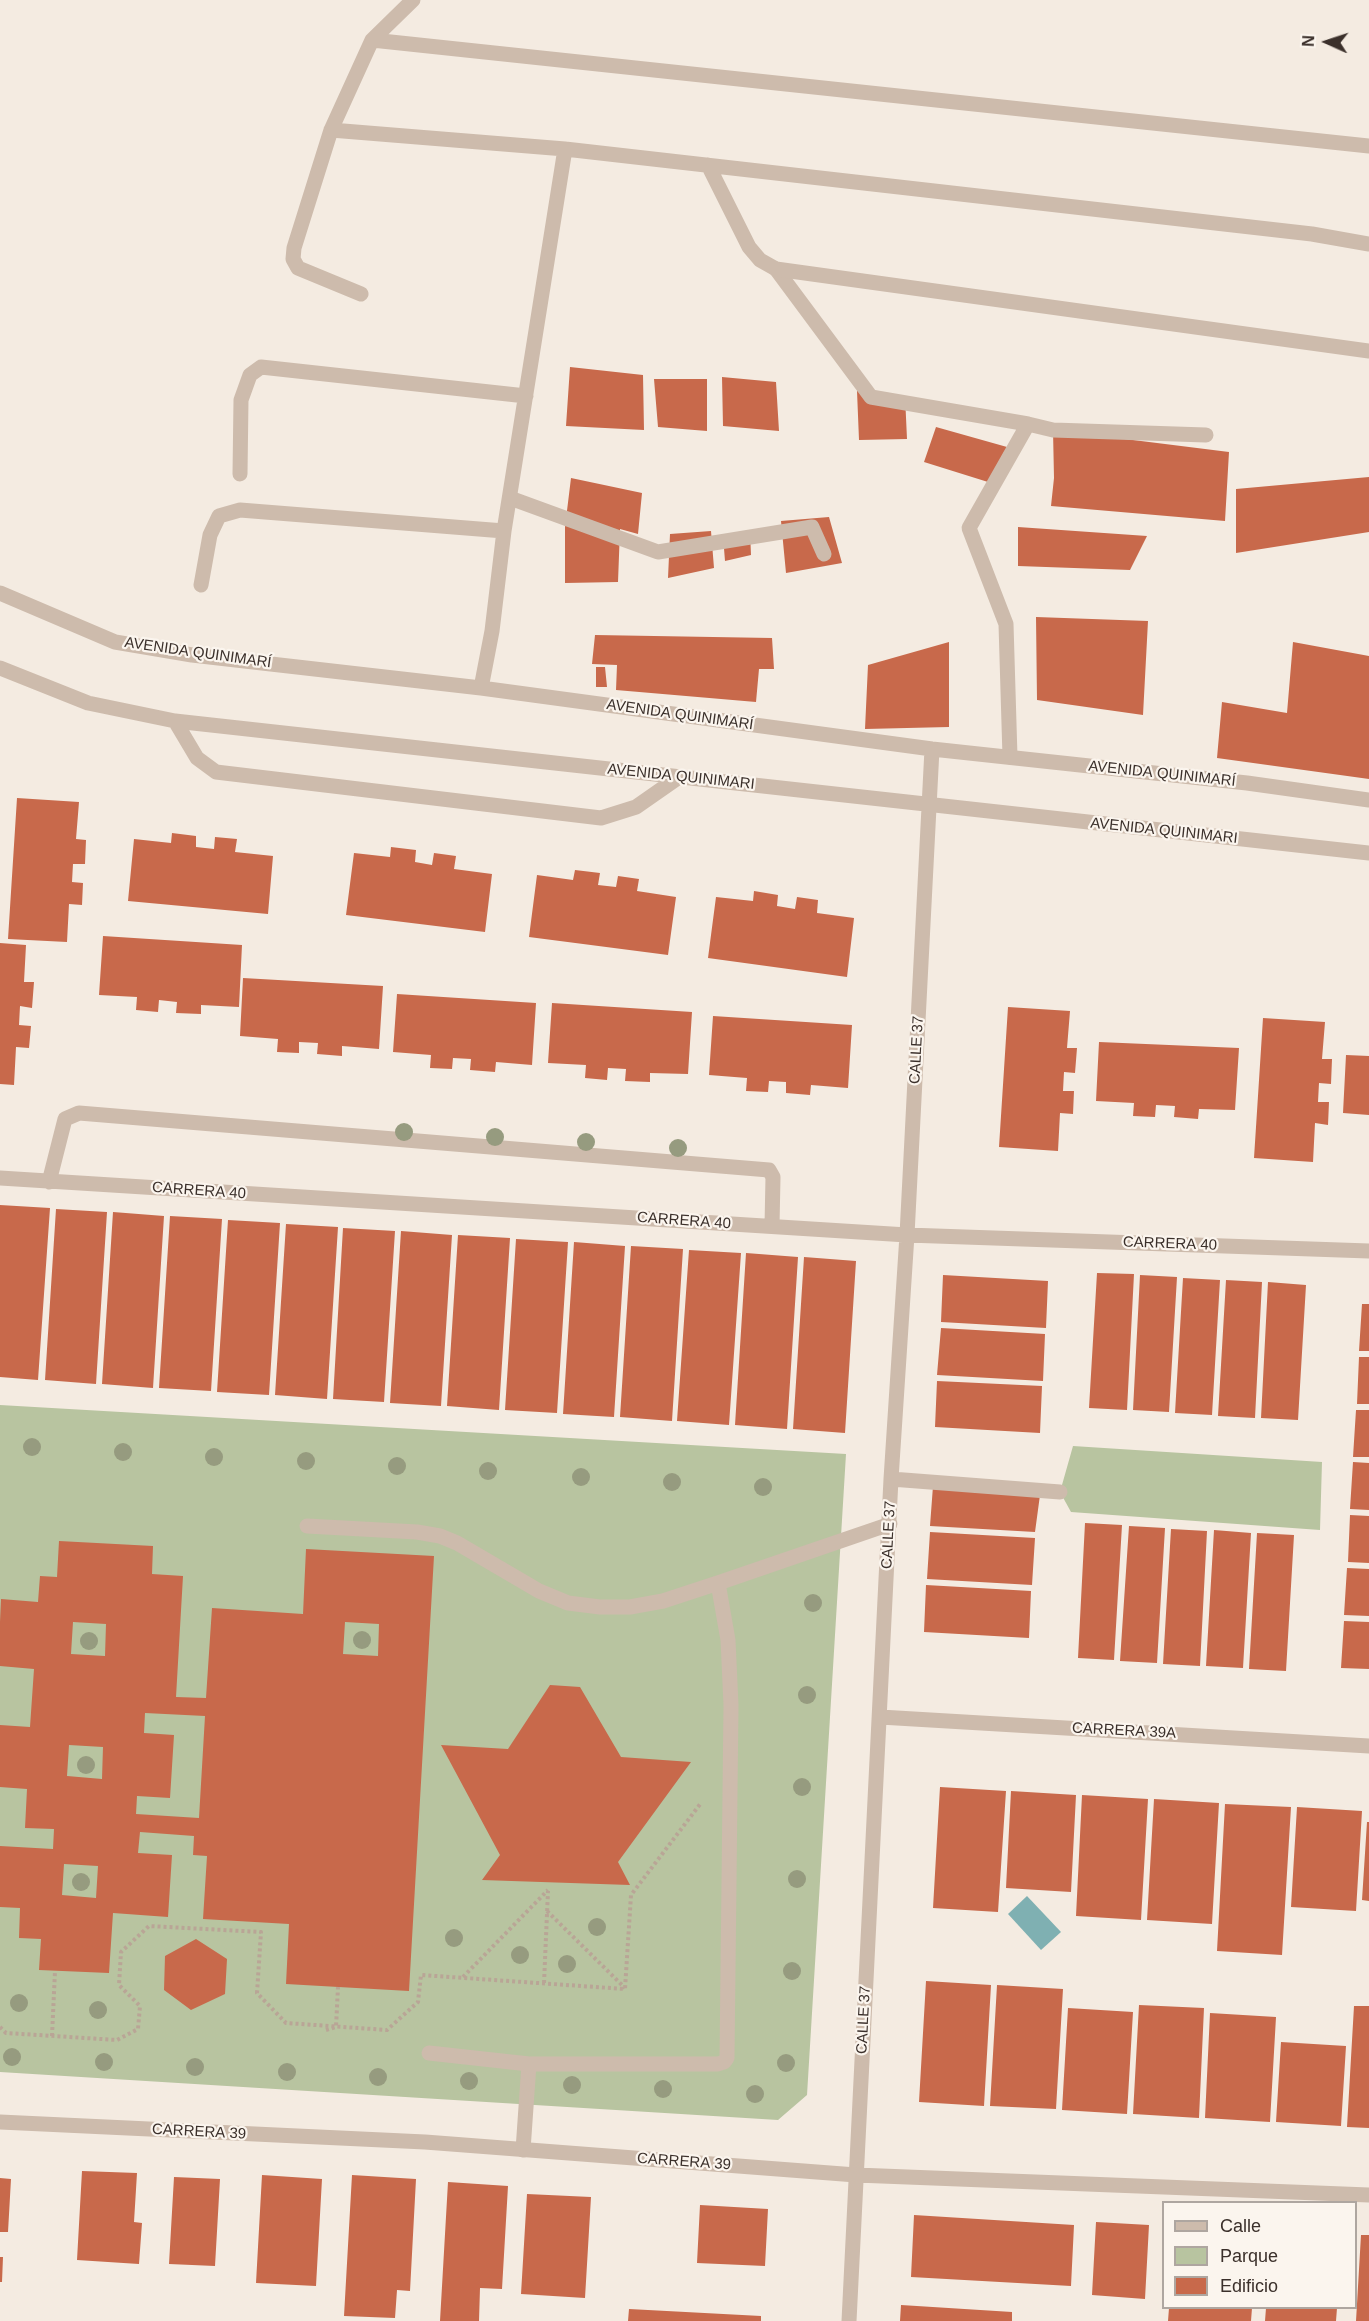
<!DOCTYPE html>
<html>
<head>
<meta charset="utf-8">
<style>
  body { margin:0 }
  #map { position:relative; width:1369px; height:2321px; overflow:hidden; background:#f4ebe1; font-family:Arial,sans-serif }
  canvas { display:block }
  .legend { position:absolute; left:1162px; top:2201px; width:195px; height:108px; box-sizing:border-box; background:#fbf5ee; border:2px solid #aea6a0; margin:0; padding:8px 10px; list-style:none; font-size:18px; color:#3b302b }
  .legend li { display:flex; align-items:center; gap:12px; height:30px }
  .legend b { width:30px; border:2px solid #aea6a0 }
  .north { position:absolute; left:1297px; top:12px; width:60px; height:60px; -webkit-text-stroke:4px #fbf5ee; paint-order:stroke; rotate:273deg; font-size:16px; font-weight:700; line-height:24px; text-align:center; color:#3b302b }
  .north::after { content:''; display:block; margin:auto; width:21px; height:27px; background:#3b302b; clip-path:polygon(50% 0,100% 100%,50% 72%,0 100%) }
</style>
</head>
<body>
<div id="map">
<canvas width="1369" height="2321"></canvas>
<ul class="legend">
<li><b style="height:8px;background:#cdbbac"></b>Calle</li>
<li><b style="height:16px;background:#b8c4a0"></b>Parque</li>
<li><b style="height:16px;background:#c8694b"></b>Edificio</li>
</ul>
<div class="north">N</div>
</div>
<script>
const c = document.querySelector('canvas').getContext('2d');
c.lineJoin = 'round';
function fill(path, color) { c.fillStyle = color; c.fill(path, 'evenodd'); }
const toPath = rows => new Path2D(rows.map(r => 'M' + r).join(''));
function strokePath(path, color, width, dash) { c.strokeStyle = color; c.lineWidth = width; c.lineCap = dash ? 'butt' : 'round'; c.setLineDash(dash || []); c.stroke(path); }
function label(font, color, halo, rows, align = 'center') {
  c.font = font + ' Arial,sans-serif'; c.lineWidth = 4.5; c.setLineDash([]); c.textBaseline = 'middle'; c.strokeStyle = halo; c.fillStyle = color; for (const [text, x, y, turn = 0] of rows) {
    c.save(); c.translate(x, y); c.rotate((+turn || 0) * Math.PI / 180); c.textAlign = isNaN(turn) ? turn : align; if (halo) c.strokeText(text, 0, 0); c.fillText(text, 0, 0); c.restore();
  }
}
const green = toPath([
  [0,1405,846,1454,807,2095,778,2120,0,2072],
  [1073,1446,1322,1462,1320,1530,1071,1512,1060,1492]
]);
const water = toPath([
  [1027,1896,1061,1932,1041,1950,1008,1914]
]);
const building = toPath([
  [570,367,643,375,644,430,566,426],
  [722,377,776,382,779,431,723,426],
  [654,379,707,379,707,431,658,427],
  [857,391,905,396,907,439,859,440],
  [936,427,1007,447,988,482,924,462],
  [1053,430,1229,452,1225,521,1051,506,1054,478],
  [1369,477,1369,532,1236,553,1236,489],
  [571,478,642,493,638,534,620,529,618,582,565,583,565,527],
  [829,517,842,563,786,573,781,521],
  [1018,527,1147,536,1130,570,1018,566],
  [711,531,714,568,668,578,670,534],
  [750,531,751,555,725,561,723,536],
  [1036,617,1148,621,1143,715,1037,700],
  [595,635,772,638,774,669,759,669,756,702,616,690,617,665,592,664],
  [949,642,949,727,865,729,868,665],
  [1293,642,1369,656,1369,779,1217,758,1222,702,1287,713],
  [596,667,605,667,607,687,596,687],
  [17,798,79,802,76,839,86,840,85,864,73,864,72,882,83,883,82,905,69,904,67,942,8,939],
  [172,833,196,836,196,847,214,849,215,837,237,839,235,852,273,856,268,914,128,901,134,839,171,843],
  [391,847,416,850,415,862,432,865,434,853,456,856,454,869,492,874,485,932,346,915,354,853,390,857],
  [575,870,600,873,598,885,616,887,618,876,639,879,637,891,676,897,668,955,529,937,537,875,573,880],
  [754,891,778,895,777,906,795,909,797,897,818,900,817,913,854,918,847,977,708,958,716,897,753,901],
  [103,936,242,945,239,1007,201,1005,201,1014,176,1013,177,1002,159,1000,158,1012,136,1010,137,997,99,995],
  [0,943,26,945,24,982,34,982,32,1008,20,1006,19,1025,31,1026,29,1048,16,1047,14,1085,0,1084],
  [243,978,383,986,379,1049,342,1046,342,1056,317,1054,318,1043,299,1042,299,1053,277,1052,278,1039,240,1036],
  [397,994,536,1003,532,1065,496,1062,495,1072,470,1070,471,1059,453,1058,452,1069,430,1068,431,1055,393,1052],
  [552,1003,692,1012,688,1074,650,1073,650,1082,625,1081,626,1069,608,1068,607,1080,585,1078,586,1065,548,1063],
  [1008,1007,1070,1011,1067,1048,1077,1048,1075,1073,1064,1072,1063,1091,1074,1091,1073,1114,1060,1113,1058,1151,999,1147],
  [713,1016,852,1025,848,1088,811,1085,810,1095,786,1093,786,1082,769,1081,768,1092,746,1091,747,1078,709,1075],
  [1263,1018,1325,1022,1322,1059,1332,1059,1331,1084,1319,1083,1318,1102,1329,1102,1328,1125,1315,1123,1313,1162,1254,1158],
  [1099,1042,1239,1048,1235,1110,1199,1109,1198,1119,1174,1117,1175,1106,1156,1105,1155,1117,1133,1116,1134,1103,1096,1101],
  [1346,1055,1369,1056,1369,1115,1343,1113],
  [0,1205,50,1208,38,1380,0,1377],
  [56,1209,107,1212,96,1384,45,1380],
  [113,1212,164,1216,153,1388,102,1384],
  [170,1216,222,1219,211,1391,159,1388],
  [228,1220,280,1223,269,1395,217,1392],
  [286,1224,338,1227,327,1399,275,1395],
  [343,1228,395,1231,384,1402,333,1399],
  [401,1231,452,1235,441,1406,390,1403],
  [458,1235,510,1238,499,1410,447,1406],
  [516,1239,568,1242,557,1413,505,1410],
  [574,1242,625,1246,614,1417,563,1414],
  [631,1246,683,1249,672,1421,620,1417],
  [689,1250,741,1253,729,1425,677,1421],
  [746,1253,798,1257,787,1429,735,1425],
  [804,1257,856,1261,845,1433,793,1429],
  [1097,1273,1134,1274,1127,1410,1089,1408],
  [943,1275,1048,1281,1046,1328,941,1322],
  [1140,1275,1177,1277,1169,1412,1133,1410],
  [1183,1278,1220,1280,1212,1415,1175,1413],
  [1226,1280,1262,1282,1255,1418,1218,1416],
  [1268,1282,1306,1285,1298,1420,1261,1418],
  [1362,1304,1369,1304,1369,1351,1359,1351],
  [941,1328,1045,1334,1043,1381,937,1375],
  [1359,1357,1369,1357,1369,1404,1357,1404],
  [937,1381,1042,1386,1040,1433,935,1427],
  [1356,1410,1369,1410,1369,1457,1353,1457],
  [1353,1462,1369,1463,1369,1510,1350,1509],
  [933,1486,1040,1495,1035,1532,930,1526],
  [1350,1515,1369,1516,1369,1563,1348,1562],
  [1085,1523,1122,1525,1114,1660,1078,1658],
  [1129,1526,1165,1528,1157,1663,1120,1661],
  [1171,1529,1207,1531,1200,1666,1163,1664],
  [1214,1530,1251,1533,1243,1668,1206,1666],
  [930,1532,1035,1538,1032,1585,927,1579],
  [1257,1533,1294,1535,1286,1671,1249,1669],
  [59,1541,153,1546,152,1574,183,1576,176,1697,206,1698,212,1608,303,1614,306,1549,434,1556,409,1991,286,1984,289,1924,203,1919,207,1856,193,1855,194,1836,140,1832,138,1853,172,1855,168,1917,113,1913,109,1973,39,1970,41,1939,19,1938,20,1908,0,1907,0,1846,53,1849,54,1829,25,1828,27,1789,0,1787,0,1725,30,1727,34,1669,0,1666,0,1622,1,1599,38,1602,40,1576,57,1577],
  [73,1622,106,1624,105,1656,71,1654],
  [345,1622,379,1624,378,1656,343,1654],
  [145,1713,205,1716,199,1818,136,1814,137,1796,170,1798,174,1735,144,1733],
  [69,1745,103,1747,102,1779,67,1776],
  [64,1864,98,1866,96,1898,62,1895],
  [1347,1568,1369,1569,1369,1616,1344,1615],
  [926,1585,1031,1591,1029,1638,924,1632],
  [1344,1621,1369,1622,1369,1669,1341,1668],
  [550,1685,580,1687,621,1757,691,1762,618,1862,630,1885,482,1880,500,1855,441,1745,508,1749],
  [940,1787,1006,1791,998,1912,933,1908],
  [1011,1791,1076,1795,1071,1892,1006,1888],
  [1082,1795,1148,1799,1141,1920,1076,1916],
  [1154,1799,1219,1803,1212,1924,1147,1920],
  [1225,1804,1291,1807,1282,1955,1217,1951],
  [1297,1807,1362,1811,1356,1911,1291,1907],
  [1367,1822,1369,1822,1369,1901,1362,1900],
  [196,1939,227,1959,225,1994,191,2010,164,1990,165,1956],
  [926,1981,991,1985,984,2106,919,2102],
  [997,1985,1063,1989,1056,2109,990,2106],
  [1139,2005,1204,2008,1199,2118,1133,2114],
  [1354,2006,1369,2006,1369,2128,1347,2127],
  [1068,2008,1133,2012,1127,2114,1062,2110],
  [1210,2013,1276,2017,1270,2122,1205,2118],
  [1281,2042,1346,2046,1341,2126,1276,2122],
  [82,2171,137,2173,134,2222,142,2223,139,2264,77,2260],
  [262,2175,322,2179,316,2286,256,2283],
  [352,2175,416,2179,410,2291,397,2290,395,2318,344,2316],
  [174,2177,220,2179,215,2266,169,2264],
  [0,2178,11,2179,8,2232,0,2232],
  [448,2182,508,2186,502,2289,480,2288,479,2321,440,2321],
  [527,2194,591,2197,585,2298,521,2294],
  [700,2205,768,2209,765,2266,697,2263],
  [914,2215,1074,2225,1071,2286,911,2277],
  [1096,2222,1149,2225,1145,2299,1092,2295],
  [1361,2235,1369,2235,1369,2321,1356,2321],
  [0,2257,3,2257,2,2282,0,2282],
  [901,2305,1012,2312,1012,2321,900,2321],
  [1169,2308,1252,2308,1251,2321,1168,2321],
  [1266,2308,1337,2308,1336,2321,1265,2321],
  [629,2309,761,2316,761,2321,628,2321]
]);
const path = toPath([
  [547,1911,625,1988],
  [463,1977,548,1890],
  [544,1983,548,1891],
  [0,2027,6,2033,117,2040,138,2029,140,2006,119,1985,121,1952,149,1926,261,1932,257,1993,286,2023,387,2030,418,2002,421,1975,625,1989,631,1895,701,1803],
  [326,2030,336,2027,338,1987],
  [52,2036,55,1971]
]);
const lane = toPath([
  [776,269,871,397,1028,424],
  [510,498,658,552,812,527,824,554],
  [1010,757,1006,624,969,528,1028,424,1053,430,1206,435],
  [307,1526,417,1532,440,1536,457,1543,539,1591,568,1603,600,1607,630,1607,663,1601,718,1583,890,1524],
  [429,2053,529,2064],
  [523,2150,529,2064,718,2064,724,2062,727,2058,731,1705,728,1640,718,1583]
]);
const street = toPath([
  [372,40,1369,146],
  [331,130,565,149,1312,234,1369,244],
  [708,165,749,247,760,260,776,269,1369,351],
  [361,294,298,268,293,259,294,248,331,130,372,40,413,0],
  [240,474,241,400,250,375,261,367,526,396],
  [201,585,210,535,219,516,240,510,504,531],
  [0,593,115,642,192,655,481,688,932,749,1247,783,1369,800],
  [0,668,88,703,175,721,1369,853],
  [481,688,492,631,504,531,565,149],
  [175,721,197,758,216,772,601,818,636,807,679,777],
  [0,1178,907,1235,1369,1251],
  [49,1182,65,1119,79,1113,769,1170,773,1177,772,1226],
  [891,1479,1060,1492],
  [880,1717,1369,1746],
  [0,2122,425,2142,856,2175,1369,2195],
  [849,2321,891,1479,907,1235,932,749]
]);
const trees = [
  [404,1132],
  [495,1137],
  [586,1142],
  [678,1148],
  [32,1447],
  [123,1452],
  [214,1457],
  [306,1461],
  [397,1466],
  [488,1471],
  [581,1477],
  [672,1482],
  [763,1487],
  [813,1603],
  [362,1640],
  [89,1641],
  [807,1695],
  [86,1765],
  [802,1787],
  [797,1879],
  [81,1882],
  [597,1927],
  [454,1938],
  [520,1955],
  [567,1964],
  [792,1971],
  [19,2003],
  [98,2010],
  [12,2057],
  [104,2062],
  [786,2063],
  [195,2067],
  [287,2072],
  [378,2077],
  [469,2081],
  [572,2085],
  [663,2089],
  [755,2094]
];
const streetNames = [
  ["AVENIDA QUINIMARÍ",198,653,8],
  ["AVENIDA QUINIMARÍ",680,715,8],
  ["AVENIDA QUINIMARÍ",1162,774,6],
  ["AVENIDA QUINIMARI",681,777,6],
  ["AVENIDA QUINIMARI",1164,831,6],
  ["CALLE 37",917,1050,-87],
  ["CARRERA 40",199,1191,4],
  ["CARRERA 40",684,1221,4],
  ["CARRERA 40",1170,1244,2],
  ["CALLE 37",889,1535,-87],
  ["CARRERA 39A",1124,1731,3],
  ["CALLE 37",864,2020,-87],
  ["CARRERA 39",199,2132,3],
  ["CARRERA 39",684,2162,4]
];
fill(green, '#b8c4a0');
fill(water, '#7fb0b2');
fill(building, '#c8694b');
strokePath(path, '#b9a596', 4, [3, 3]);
strokePath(lane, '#cdbbac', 15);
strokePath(street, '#cdbbac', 15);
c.fillStyle = '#969b7f';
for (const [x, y] of trees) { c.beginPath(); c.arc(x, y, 9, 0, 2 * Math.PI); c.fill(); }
label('15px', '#3b302b', '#fbf5ee', streetNames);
</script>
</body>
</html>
